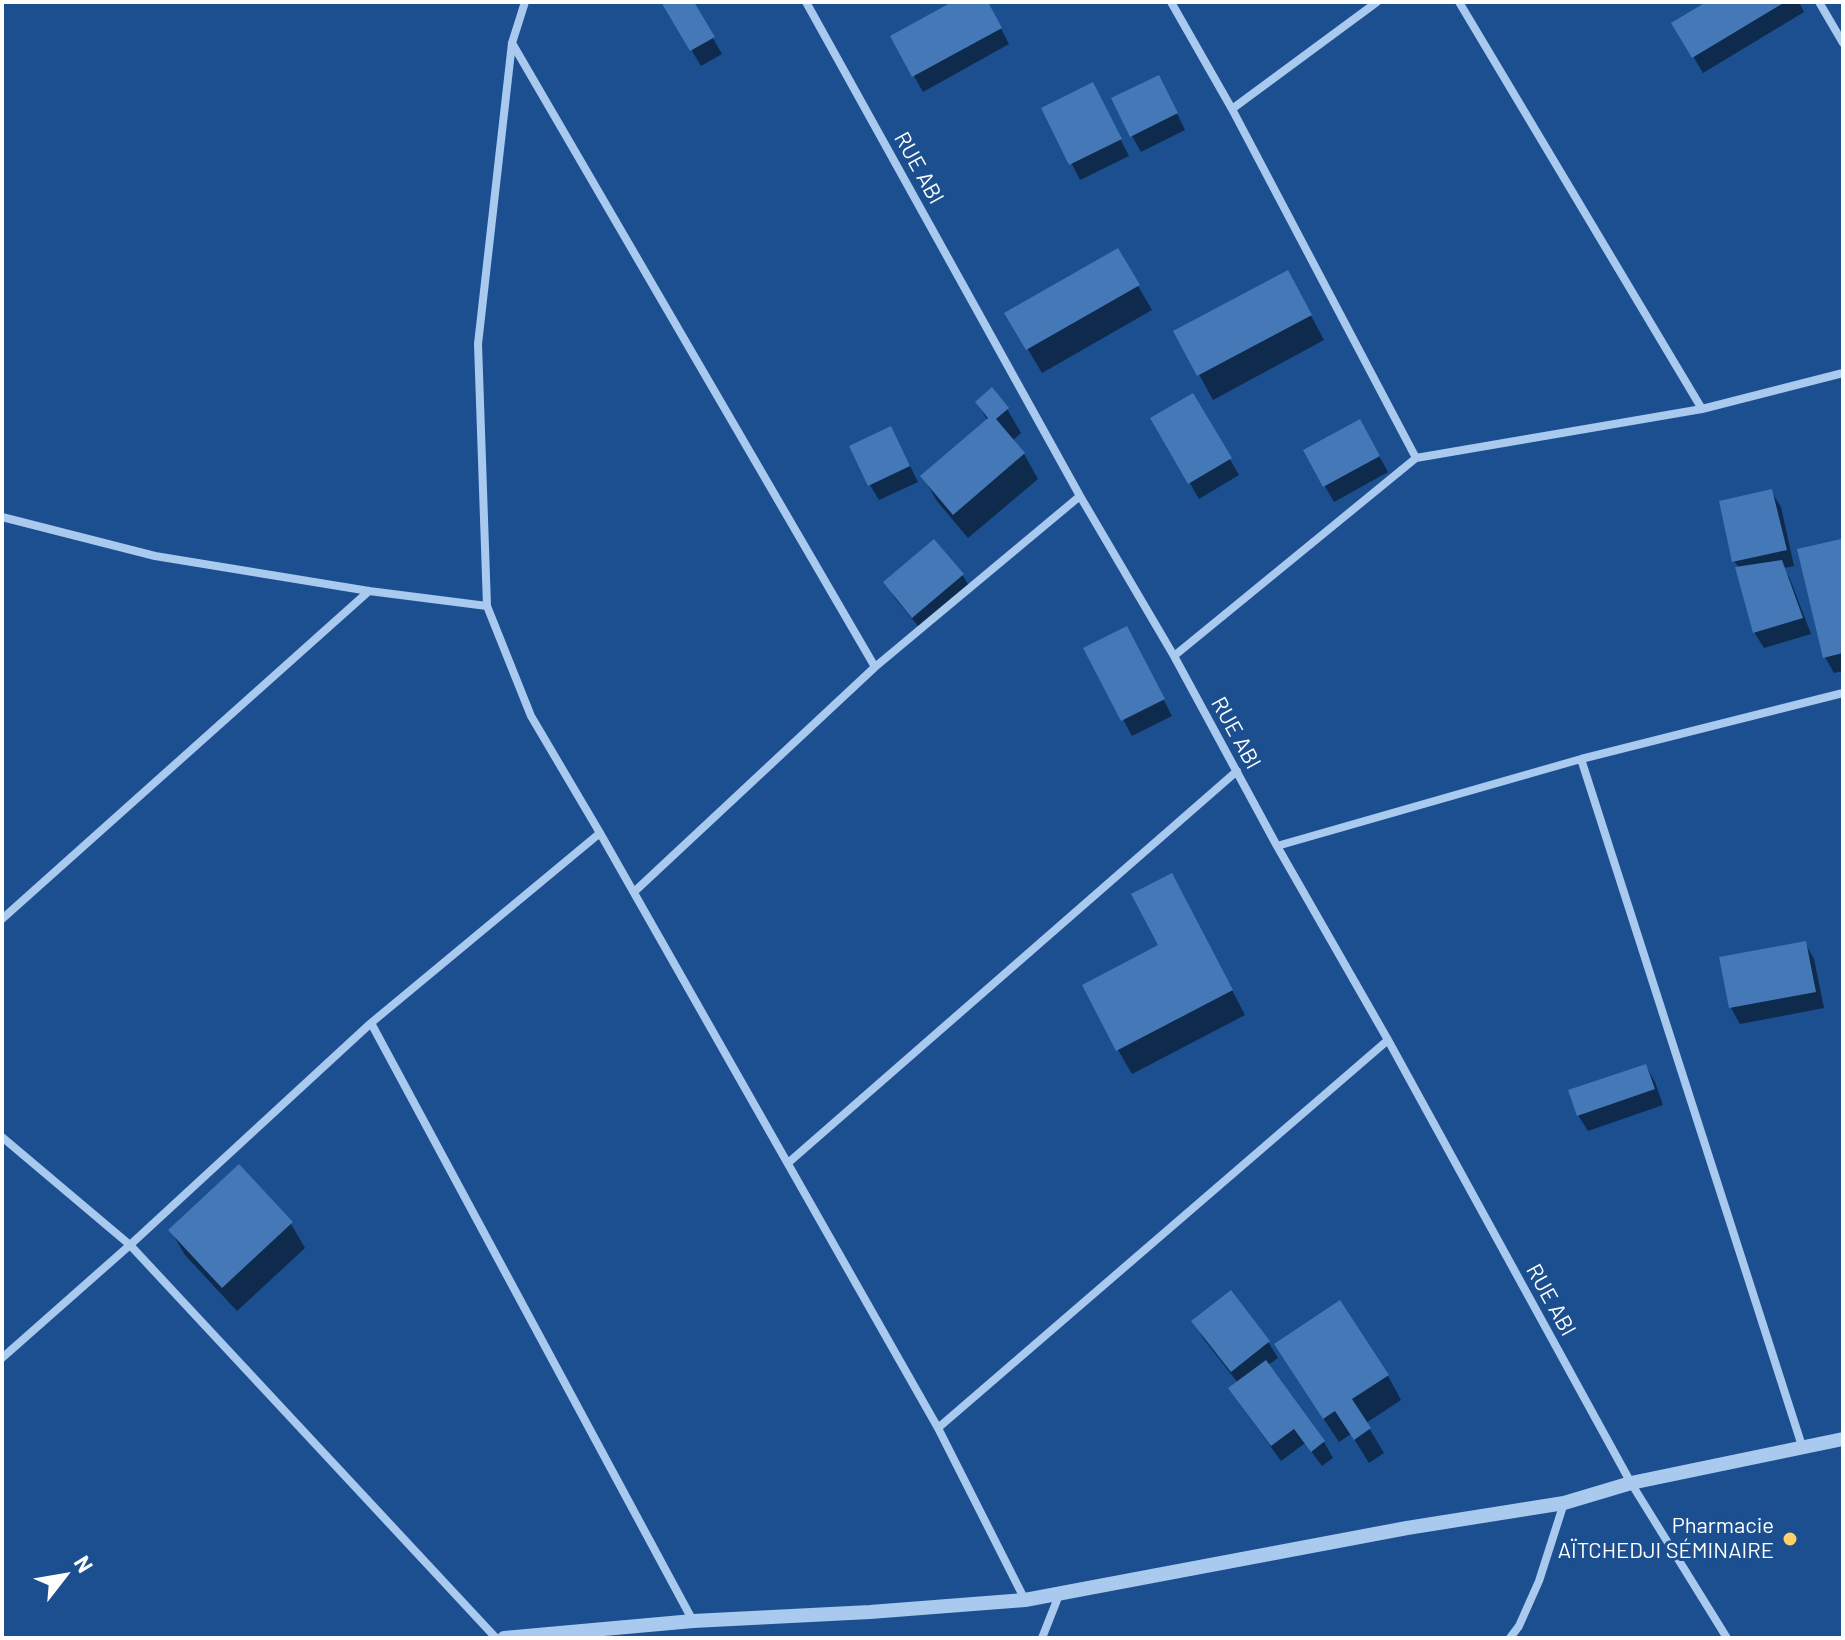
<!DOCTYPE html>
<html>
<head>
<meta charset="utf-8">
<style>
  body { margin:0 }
  #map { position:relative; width:1845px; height:1640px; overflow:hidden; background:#1b4f8f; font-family:Barlow,sans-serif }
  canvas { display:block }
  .frame { position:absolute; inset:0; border:4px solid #fff; pointer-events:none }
  .north { position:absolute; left:24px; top:1536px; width:80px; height:80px; -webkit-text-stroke:6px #1b4f8f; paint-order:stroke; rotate:59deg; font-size:22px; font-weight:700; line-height:32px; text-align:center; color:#fff }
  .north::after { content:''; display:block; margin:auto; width:28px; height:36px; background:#fff; clip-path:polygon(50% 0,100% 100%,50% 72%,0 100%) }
</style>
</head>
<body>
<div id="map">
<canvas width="1845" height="1640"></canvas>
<div class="frame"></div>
<div class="north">N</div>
</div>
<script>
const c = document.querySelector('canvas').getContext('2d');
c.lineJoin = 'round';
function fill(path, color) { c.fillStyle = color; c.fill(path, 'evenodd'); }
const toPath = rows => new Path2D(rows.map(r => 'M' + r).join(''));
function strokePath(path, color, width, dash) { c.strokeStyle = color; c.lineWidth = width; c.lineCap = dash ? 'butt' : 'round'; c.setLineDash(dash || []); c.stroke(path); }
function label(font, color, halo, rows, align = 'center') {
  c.font = font + ' Barlow,sans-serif'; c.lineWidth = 6; c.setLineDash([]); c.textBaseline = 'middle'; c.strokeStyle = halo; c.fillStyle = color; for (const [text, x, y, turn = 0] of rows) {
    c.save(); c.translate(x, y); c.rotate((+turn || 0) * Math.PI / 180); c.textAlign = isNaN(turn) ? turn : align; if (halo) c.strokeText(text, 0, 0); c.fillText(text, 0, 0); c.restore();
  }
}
const shadow = toPath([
  [663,2,692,2,722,54,701,66],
  [956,2,987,2,1009,44,923,92,892,37],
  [1710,2,1799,2,1804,12,1703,73,1674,24],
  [1167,93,1185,130,1141,152,1132,136],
  [1101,101,1129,156,1080,180,1044,109],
  [1117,250,1152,310,1042,373,1007,314],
  [1301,297,1324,340,1213,400,1176,332],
  [1193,396,1239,475,1199,499,1153,419],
  [977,403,1007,409,1021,433,1012,441,1024,454,1038,479,968,538,937,501,923,477,988,421],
  [1360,422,1388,472,1334,502,1305,451],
  [891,428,918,482,879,500,870,485],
  [1771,491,1781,507,1794,566,1784,568,1790,579,1811,634,1764,648,1754,632,1739,568,1734,561],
  [1840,541,1843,546,1843,671,1834,673,1825,657],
  [934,542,963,576,972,591,923,632,895,598,885,582],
  [1135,644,1172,716,1132,736,1086,649],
  [1185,900,1245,1015,1132,1074,1118,1050,1160,946],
  [1805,943,1814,959,1824,1008,1740,1024,1731,1008],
  [1646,1066,1655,1082,1663,1105,1588,1131,1578,1115],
  [291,1224,305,1248,237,1311,185,1255,171,1231],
  [1194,1322,1268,1342,1278,1358,1268,1365,1324,1442,1333,1458,1322,1466,1305,1443,1281,1461,1240,1404,1238,1383,1203,1338],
  [1290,1368,1388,1376,1401,1400,1366,1423,1384,1453,1369,1463,1351,1434,1339,1442]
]);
const building = toPath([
  [661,2,694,2,715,37,690,51],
  [952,2,988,2,1002,28,912,77,890,36],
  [1706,2,1785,2,1692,58,1671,23],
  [1159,75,1178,113,1130,137,1111,98],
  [1093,82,1122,139,1069,165,1041,108],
  [1118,248,1140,285,1026,350,1004,313],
  [1288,270,1312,315,1197,376,1173,331],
  [992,387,1009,408,996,419,1025,453,953,515,920,476,988,418,975,402],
  [1193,393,1232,458,1188,484,1150,418],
  [1360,419,1380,456,1323,487,1303,450],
  [891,426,910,466,868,486,849,446],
  [1772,489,1787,550,1732,562,1719,501],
  [934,539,964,574,912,618,883,582],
  [1841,539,1843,547,1843,653,1823,658,1797,549],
  [1782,560,1803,618,1753,633,1735,567],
  [1127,626,1165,699,1121,721,1083,648],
  [1172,873,1233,990,1116,1051,1082,985,1158,945,1131,894],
  [1806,941,1816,992,1729,1008,1719,957],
  [1646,1064,1655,1089,1577,1116,1568,1090],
  [239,1164,293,1222,222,1288,168,1230],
  [1231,1290,1270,1341,1231,1372,1191,1321],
  [1340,1300,1389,1375,1352,1399,1371,1428,1354,1440,1335,1411,1323,1419,1274,1344],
  [1266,1360,1325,1441,1311,1452,1294,1429,1271,1446,1228,1388]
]);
const minor = toPath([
  [806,2,1080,496,1174,656,1277,846,1388,1040,1631,1483,1727,1638],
  [1171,2,1232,109,1416,458],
  [1459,2,1702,409],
  [1819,2,1843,43],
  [512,43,875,667],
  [1232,109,1377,2],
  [2,517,155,556,369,591,487,606,531,716,600,833,938,1428,1025,1600],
  [487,606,478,344,512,43,525,2],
  [1174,656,1416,458,1702,409,1843,373],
  [1581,759,1803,1449],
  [1277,846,1581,759,1843,693],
  [634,892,875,667,1080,496],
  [2,919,369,591],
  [371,1023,693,1621],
  [2,1137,130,1245,496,1638],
  [788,1163,1237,771],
  [2,1358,130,1245,371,1023,600,833],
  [938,1428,1388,1040],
  [1042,1638,1059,1595],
  [1510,1638,1519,1626,1539,1581,1564,1503]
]);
const tertiary = toPath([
  [504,1638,693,1621,870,1612,1025,1600,1407,1528,1564,1503,1631,1483,1843,1439]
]);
const markers = [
  [1790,1539,8,"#ffd166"]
];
const streetNames = [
  ["RUE ABI",919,168,61],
  ["RUE ABI",1236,733,61],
  ["RUE ABI",1551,1300,61]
];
const poiNames = [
  ["Pharmacie",1774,1526],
  ["AÏTCHEDJI SÉMINAIRE",1774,1551]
];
fill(shadow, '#0007');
fill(building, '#4478b7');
strokePath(minor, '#a9c9ee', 8);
strokePath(tertiary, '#a9c9ee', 14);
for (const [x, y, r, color] of markers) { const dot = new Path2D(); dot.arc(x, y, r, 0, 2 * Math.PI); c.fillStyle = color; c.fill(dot); strokePath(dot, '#1b4f8f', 3); }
label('22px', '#fff', '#1b4f8f', streetNames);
label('22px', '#fff', '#1b4f8f', poiNames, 'right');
</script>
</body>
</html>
